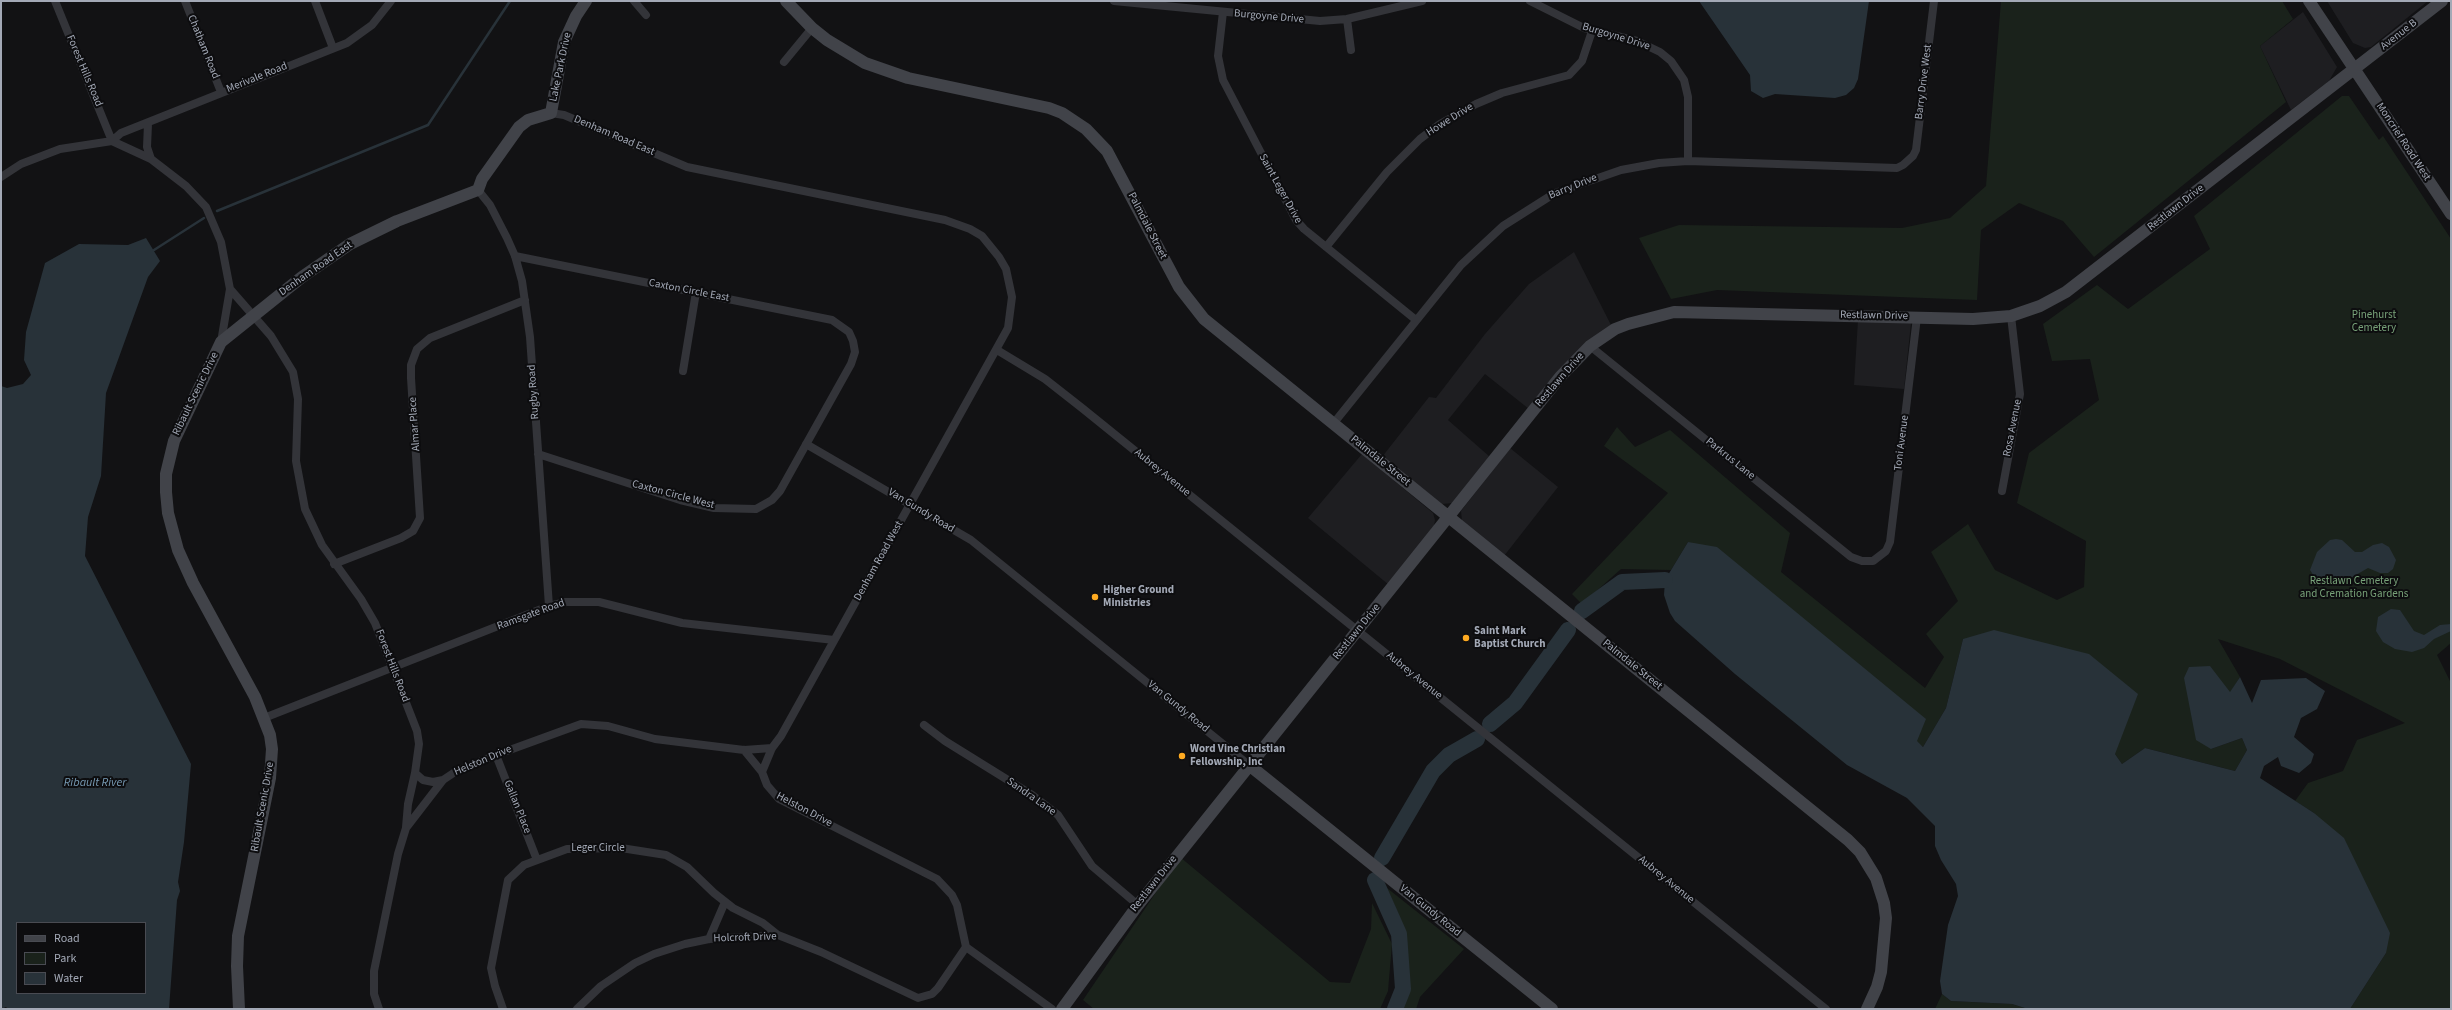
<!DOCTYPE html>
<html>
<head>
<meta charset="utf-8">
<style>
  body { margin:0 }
  #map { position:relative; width:2452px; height:1010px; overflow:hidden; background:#121214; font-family:"Source Sans 3",sans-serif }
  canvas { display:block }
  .frame { position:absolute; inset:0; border:2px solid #a3a9b6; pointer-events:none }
  .legend { position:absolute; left:16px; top:922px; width:130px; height:72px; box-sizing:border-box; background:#0d0d0f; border:1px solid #494b52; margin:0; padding:5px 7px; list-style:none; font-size:12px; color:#a3a9b6 }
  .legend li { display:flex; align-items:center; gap:8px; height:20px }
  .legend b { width:20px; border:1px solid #494b52 }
</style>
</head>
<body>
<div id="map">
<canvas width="2452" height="1010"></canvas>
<div class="frame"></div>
<ul class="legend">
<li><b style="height:5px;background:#414349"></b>Road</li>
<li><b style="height:11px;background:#1a221b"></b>Park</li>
<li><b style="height:11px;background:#283239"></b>Water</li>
</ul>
</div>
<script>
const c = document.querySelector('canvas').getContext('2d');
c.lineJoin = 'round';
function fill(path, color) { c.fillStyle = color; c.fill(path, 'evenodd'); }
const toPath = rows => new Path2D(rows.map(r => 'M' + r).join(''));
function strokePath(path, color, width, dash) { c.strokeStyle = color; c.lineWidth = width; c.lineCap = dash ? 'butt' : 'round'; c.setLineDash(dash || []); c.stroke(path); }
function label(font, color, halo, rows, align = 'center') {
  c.font = font + ' "Source Sans 3",sans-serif'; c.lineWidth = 4; c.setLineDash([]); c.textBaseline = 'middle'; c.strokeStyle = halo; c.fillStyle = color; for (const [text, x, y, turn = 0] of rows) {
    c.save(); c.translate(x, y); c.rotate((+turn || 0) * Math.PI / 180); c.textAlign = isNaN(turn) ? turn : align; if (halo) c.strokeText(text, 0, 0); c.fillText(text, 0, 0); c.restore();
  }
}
const built = toPath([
  [2327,1,2428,1,2371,47,2365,48,2353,43],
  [2303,12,2337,67,2329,81,2291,110,2260,46],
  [1574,252,1612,327,1529,409,1485,374,1448,420,1490,457,1453,503,1442,504,1382,457,1429,397,1436,398,1485,334,1529,284],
  [1858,320,1911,323,1904,389,1854,385],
  [1510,448,1558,487,1504,556,1462,521,1461,511],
  [1362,454,1433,513,1435,520,1434,526,1389,585,1308,518]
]);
const green = toPath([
  [2001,1,2282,1,2293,19,2260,46,2286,102,2094,257,2063,221,2019,203,1981,230,1977,300,1717,290,1671,299,1639,238,1679,225,1902,228,1950,218,1986,186],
  [2342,96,2349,96,2379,140,2383,136,2451,239,2451,643,2437,655,2451,683,2451,1009,2350,1009,2386,953,2314,813,2295,801,2308,783,2343,771,2357,740,2405,723,2280,659,2218,639,2240,677,2230,693,2211,749,2242,738,2247,750,2235,771,2145,748,2122,764,2115,754,1963,639,1946,708,1923,747,1688,542,1671,570,1621,569,1582,604,1572,594,1668,493,1604,446,1617,427,1635,447,1670,430,1790,533,1781,572,1925,688,1944,657,1926,634,1958,601,1931,552,1968,524,1995,570,2057,600,2084,587,2086,541,2017,503,2029,453,2099,400,2090,359,2052,361,2043,324,2097,285,2128,309,2210,249,2194,216],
  [1180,857,1330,982,1350,983,1371,929,1372,903,1392,944,1388,991,1380,1009,1094,1009,1083,1000],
  [1387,888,1464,949,1420,997,1416,1009,1401,1009,1409,990,1405,930],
  [1942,994,1951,1001,2012,1004,2028,1009,1935,1009]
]);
const water = toPath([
  [1699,1,1869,1,1858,79,1854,88,1846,95,1835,98,1775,94,1763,98,1751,91,1750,75],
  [146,238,160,261,148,277,106,393,101,476,88,517,85,556,191,764,184,842,178,882,180,891,177,900,169,1009,8,1009,6,1007,1,1009,1,386,7,388,23,384,31,375,24,360,26,332,45,263,79,244,128,245],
  [17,923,145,923,145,993,17,993],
  [2336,539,2342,540,2355,552,2362,552,2373,545,2382,543,2389,547,2396,560,2393,569,2388,573,2380,573,2368,568,2347,580,2336,582,2316,579,2310,570,2317,552,2330,540],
  [1688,542,1717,547,1926,719,1917,741,1923,747,1946,708,1963,639,1994,630,2089,654,2138,694,2115,754,2122,764,2145,748,2235,771,2247,750,2242,738,2211,749,2196,740,2184,678,2189,667,2210,666,2230,692,2240,677,2252,703,2261,680,2306,678,2325,691,2317,709,2301,718,2294,737,2314,754,2311,763,2299,773,2281,766,2278,757,2264,766,2260,778,2314,813,2344,838,2390,933,2386,953,2350,1009,2028,1009,2012,1004,1951,1001,1942,994,1940,981,1948,925,1958,896,1956,884,1941,860,1935,846,1935,826,1907,798,1847,765,1735,674,1675,621,1670,613,1664,595,1665,580],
  [2391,609,2400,610,2414,631,2424,635,2440,625,2451,624,2451,631,2434,639,2424,648,2412,652,2395,649,2383,642,2376,631,2378,617]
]);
const stream = toPath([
  [217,211,428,125,510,1],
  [154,250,204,218]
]);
const river = toPath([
  [1582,611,1622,582,1665,580],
  [1490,724,1515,703,1568,630],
  [1382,858,1433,771,1449,755,1477,739],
  [1375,880,1399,934,1403,989,1395,1009]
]);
const street = toPath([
  [55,1,112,141,121,133,347,43,372,25,391,1],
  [185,1,221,92],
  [315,1,333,48],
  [634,1,646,15],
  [1114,1,1320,21,1347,19,1422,1],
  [1530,1,1584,28,1637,41,1660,52,1671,61,1684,80,1688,97,1688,161],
  [1223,12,1218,56,1223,80,1296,220,1304,229,1416,320],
  [1347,19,1351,50],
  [784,62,812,28],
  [551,113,564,115,687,167,945,220,970,229,982,236,999,257,1006,269,1012,297,1008,328,781,736,772,748,762,772,767,785,779,799,937,879,952,895,957,905,966,947,1052,1009],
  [148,124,147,147,151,159],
  [1,177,21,164,60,149,112,141,151,159,186,186,206,207,221,242,230,289,271,336,293,372,298,399,296,461,305,509,322,545,361,599,375,623,417,731,419,744,415,773,423,780,433,782,443,780,406,828,398,854,374,971,374,994,379,1009],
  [478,190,490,205,507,238,515,256,522,281,530,337,549,606],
  [1326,247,1387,172,1420,139,1440,124,1476,104,1502,93,1569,75,1582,61,1592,31],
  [515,256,832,320,849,332,853,341,855,352,851,364,780,491,772,500,756,509,714,508,680,500,538,454],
  [221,342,230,289],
  [1590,346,1851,557,1862,561,1873,561,1886,551,1890,542,1917,317],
  [997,350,1045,379,1082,408,1826,1009],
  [683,371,696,292],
  [1333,424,1461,265,1503,226,1555,193,1621,170,1659,163,1688,161,1897,168,1903,165,1913,156,1916,150,1934,1],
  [806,444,971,540,1249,765],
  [2002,491,2020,394,2011,316],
  [334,564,401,538,413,531,420,518,411,378,411,365,417,349,430,338,525,300],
  [264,718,549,606,566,602,599,602,682,623,834,640],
  [924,725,945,741,1032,795,1058,815,1092,866,1138,905],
  [744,750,762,772],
  [496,755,537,860],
  [443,780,455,772,496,755,581,724,608,726,655,739,744,750,772,748],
  [406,827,408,804,415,773],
  [709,939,725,902],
  [503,1009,495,986,491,968,508,880,524,865,567,849,621,848,666,855,687,867,714,893,733,908,763,923,778,935],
  [577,1009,601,986,635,963,654,954,685,944,709,939,778,935,821,952,918,998,932,994,938,988,966,947]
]);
const secondary = toPath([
  [786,1,812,28,827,40,865,63,908,78,1049,108,1062,113,1086,129,1107,151,1179,287,1204,319,1848,840,1860,852,1876,878,1884,903,1886,918,1881,972,1877,987,1867,1009],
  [2309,1,2451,214],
  [1249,765,1552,1009],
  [239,1009,237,966,238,936,270,778,272,749,270,735,255,697,193,583,178,550,168,513,166,492,166,474,174,441,221,342,302,277,350,244,397,221,478,190,482,179,519,127,528,120,551,113,564,42,576,16,586,1],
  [1062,1009,1138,905,1560,377,1590,346,1615,329,1628,324,1674,312,1973,319,2011,316,2040,306,2066,292,2442,1]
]);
const markers = [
  [1095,597,4,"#feaa21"],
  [1466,638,4,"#feaa21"],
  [1182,756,4,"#feaa21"]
];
const streetNames = [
  ["Burgoyne Drive",1269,17,5],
  ["Avenue B",2399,35,-38],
  ["Burgoyne Drive",1616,37,17],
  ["Chatham Road",203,47,68],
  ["Lake Park Drive",561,67,-78],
  ["Forest Hills Road",84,71,67],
  ["Merivale Road",257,78,-22],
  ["Barry Drive West",1924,82,-83],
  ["Howe Drive",1450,120,-32],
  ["Denham Road East",614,136,23],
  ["Moncrief Road West",2403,142,57],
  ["Barry Drive",1573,187,-22],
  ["Saint Leger Drive",1280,189,61],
  ["Restlawn Drive",2176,208,-38],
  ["Palmdale Street",1147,226,63],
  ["Denham Road East",316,269,-35],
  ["Caxton Circle East",689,291,11],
  ["Restlawn Drive",1874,316,1],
  ["Restlawn Drive",1560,380,-49],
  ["Rugby Road",534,392,-94],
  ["Ribault Scenic Drive",196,394,-64],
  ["Almar Place",415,424,-94],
  ["Rosa Avenue",2013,428,-79],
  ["Toni Avenue",1902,443,-83],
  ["Parkrus Lane",1730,459,39],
  ["Palmdale Street",1380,461,39],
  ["Aubrey Avenue",1162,473,39],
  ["Caxton Circle West",673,495,15],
  ["Van Gundy Road",921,511,31],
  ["Denham Road West",879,561,-61],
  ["Ramsgate Road",531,615,-20],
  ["Restlawn Drive",1357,632,-51],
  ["Palmdale Street",1632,665,39],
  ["Forest Hills Road",392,666,69],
  ["Aubrey Avenue",1414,676,39],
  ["Van Gundy Road",1178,707,39],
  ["Helston Drive",483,761,-23],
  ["Sandra Lane",1031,797,35],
  ["Ribault Scenic Drive",263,807,-80],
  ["Gallan Place",517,807,68],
  ["Helston Drive",804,810,28],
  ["Leger Circle",598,849],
  ["Aubrey Avenue",1666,880,39],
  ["Restlawn Drive",1154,884,-52],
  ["Van Gundy Road",1430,911,39],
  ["Holcroft Drive",745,938,-2]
];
const parkNames = [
  ["Pinehurst",2374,316],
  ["Cemetery",2374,329],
  ["Restlawn Cemetery",2354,582],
  ["and Cremation Gardens",2354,595]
];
const poiNames = [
  ["Higher Ground",1103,591],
  ["Ministries",1103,604],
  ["Saint Mark",1474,632],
  ["Baptist Church",1474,645],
  ["Word Vine Christian",1190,750],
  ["Fellowship, Inc",1190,763]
];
const waterNames = [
  ["Ribault River",95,783]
];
fill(built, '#1e1e21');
fill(green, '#1a221b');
fill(water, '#283239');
strokePath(stream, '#283239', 2.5);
strokePath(river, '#283239', 16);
strokePath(street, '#333439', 8);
strokePath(secondary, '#414349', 12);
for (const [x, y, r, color] of markers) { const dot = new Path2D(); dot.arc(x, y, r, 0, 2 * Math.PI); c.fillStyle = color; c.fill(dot); strokePath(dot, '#0d0d0f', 1.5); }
label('11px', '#a3a9b6', '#0d0d0f', streetNames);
label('11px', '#78a279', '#0d0d0f', parkNames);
label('bold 11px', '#a3a9b6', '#0d0d0f', poiNames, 'left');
label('italic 12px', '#779ab3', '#0d0d0f', waterNames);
</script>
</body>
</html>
